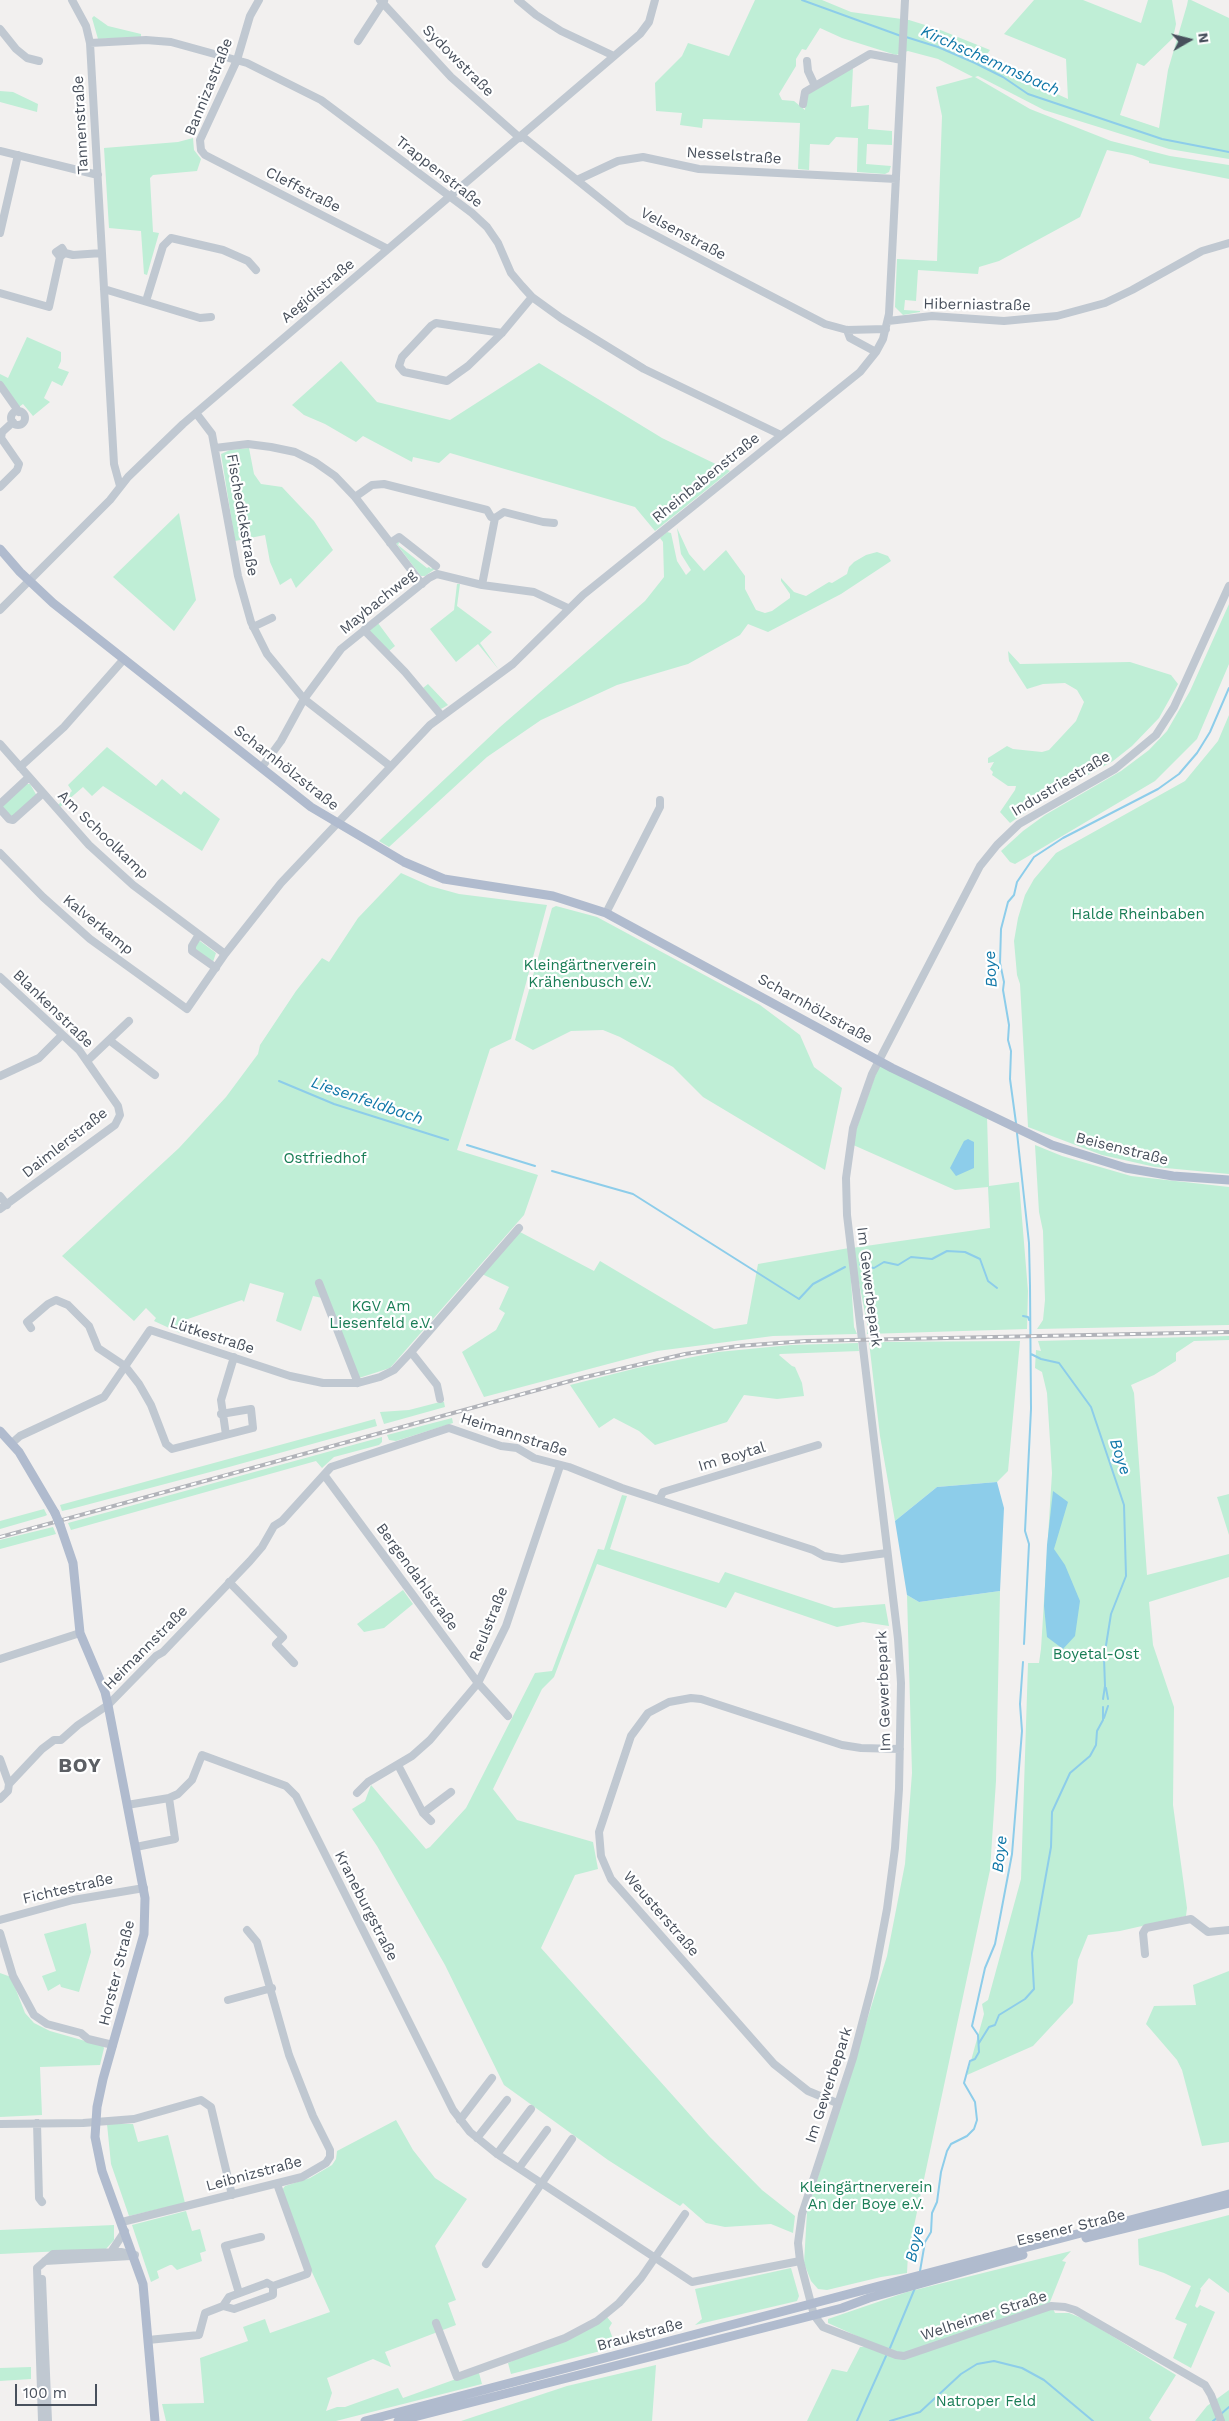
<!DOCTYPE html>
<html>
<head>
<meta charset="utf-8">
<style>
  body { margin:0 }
  #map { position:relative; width:1229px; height:2421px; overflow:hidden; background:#f2f0ef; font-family:"Work Sans",sans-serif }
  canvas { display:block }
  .north { position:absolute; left:1164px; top:15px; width:50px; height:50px; -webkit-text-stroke:4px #fff; paint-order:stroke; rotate:82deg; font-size:14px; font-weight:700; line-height:20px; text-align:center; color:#48505c }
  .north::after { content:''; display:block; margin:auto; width:18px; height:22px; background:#48505c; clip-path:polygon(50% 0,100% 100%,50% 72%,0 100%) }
  .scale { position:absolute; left:15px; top:2384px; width:82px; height:22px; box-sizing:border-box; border:2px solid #48505c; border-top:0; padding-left:6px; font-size:15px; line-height:18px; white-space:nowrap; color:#48505c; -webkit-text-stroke:4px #fff; paint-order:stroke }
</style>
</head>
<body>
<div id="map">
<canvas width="1229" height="2421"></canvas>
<div class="north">N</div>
<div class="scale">100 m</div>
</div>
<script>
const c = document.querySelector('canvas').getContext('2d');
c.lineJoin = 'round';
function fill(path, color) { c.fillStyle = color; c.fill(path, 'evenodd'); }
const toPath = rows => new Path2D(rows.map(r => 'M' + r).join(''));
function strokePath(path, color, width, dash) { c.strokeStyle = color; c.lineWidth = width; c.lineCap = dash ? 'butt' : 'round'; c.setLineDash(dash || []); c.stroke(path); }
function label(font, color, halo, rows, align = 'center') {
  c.font = font + ' "Work Sans",sans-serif'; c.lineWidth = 4.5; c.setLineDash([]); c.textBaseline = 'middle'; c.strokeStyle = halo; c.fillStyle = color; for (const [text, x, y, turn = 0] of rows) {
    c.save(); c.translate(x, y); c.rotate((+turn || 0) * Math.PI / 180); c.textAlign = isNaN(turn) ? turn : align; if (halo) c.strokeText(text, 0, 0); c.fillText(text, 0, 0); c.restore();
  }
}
const green = toPath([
  [755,0,822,0,851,12,909,20,938,29,990,50,983,60,1068,99,1066,59,1004,34,1034,0,1083,0,1141,23,1148,0,1172,0,1176,24,1173,38,1144,66,1137,63,1120,115,1159,128,1168,70,1187,5,1188,0,1191,0,1229,18,1229,159,1169,149,1044,110,978,76,975,77,1030,109,1111,141,1170,156,1229,165,1229,179,1149,163,1149,161,1132,155,1107,150,1080,217,999,261,979,267,978,274,918,270,916,301,905,300,904,310,920,311,920,312,903,315,895,307,897,259,937,261,942,116,936,87,973,77,938,59,908,51,896,55,842,38,820,28,806,50,802,49,796,59,796,66,779,94,782,100,794,101,805,110,806,94,853,68,851,107,869,105,868,129,892,131,892,145,867,144,866,164,891,166,889,172,885,174,857,172,858,138,836,137,829,145,810,144,809,170,798,169,800,123,703,119,702,128,680,125,682,113,656,111,655,83,682,56,688,43,729,56],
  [94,16,108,26,141,34,141,37,98,39,92,18],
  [0,91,13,92,38,104,37,112,0,102],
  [193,138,194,150,201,159,197,171,153,175,150,178,153,232,159,233,147,275,144,274,141,231,109,228,104,148,178,142],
  [27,337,61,352,61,361,58,368,69,372,62,386,52,381,44,398,50,402,33,416,23,404,19,407,0,383,0,374,8,378],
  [341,361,377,402,450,420,539,363,662,438,730,471,655,531,635,507,450,453,439,463,413,457,412,462,363,436,356,442,325,424,304,415,292,405],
  [249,448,254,474,261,484,282,487,314,521,333,550,296,588,291,578,280,585,270,562,265,535,235,541,221,454,230,450],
  [179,513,196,600,174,631,113,577],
  [677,528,689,554,704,571,726,550,745,576,745,589,756,610,765,613,772,611,790,598,790,594,781,581,781,578,794,592,806,596,829,582,832,583,847,574,849,567,854,562,866,555,877,552,888,556,891,561,841,594,768,632,748,624,740,635,688,664,617,685,541,720,487,757,389,847,379,841,500,727,645,601,664,577,663,542,660,538,667,532,671,533,677,561,686,575,691,570,681,554],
  [400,541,398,545,427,568,429,567,431,569,433,567,435,569,425,576,421,576,395,542],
  [457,584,460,584,457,606,492,632,480,643,499,670,478,644,456,662,430,629,454,610],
  [1229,604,1229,664,1197,739,1155,781,1015,864,1010,862,1001,851,1023,831,1045,815,1121,771,1149,750,1167,731,1190,691],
  [378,623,395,646,389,651,370,633,370,630],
  [1008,651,1020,664,1130,662,1171,675,1178,684,1159,718,1132,746,1113,761,1042,801,1010,823,1000,812,1015,790,1016,786,1008,786,992,775,993,772,990,769,994,762,988,763,988,758,1007,746,1013,749,1042,752,1049,750,1076,721,1084,702,1077,690,1065,683,1043,684,1027,689,1009,661],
  [428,684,448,705,441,709,423,688],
  [1229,715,1229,1174,1155,1167,1102,1155,1028,1127,1020,984,1017,975,1014,941,1018,918,1025,895,1034,879,1056,853,1185,781,1218,741],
  [107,747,156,786,162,779,181,795,184,791,220,819,202,851,103,786,92,796,83,787,59,808,57,806,72,791,68,785],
  [26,784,30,784,37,796,11,817,3,807,3,805],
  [401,873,430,886,459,894,547,905,511,1039,490,1049,457,1150,538,1175,524,1215,390,1368,359,1378,327,1299,313,1296,301,1331,276,1321,284,1293,250,1283,244,1302,242,1300,185,1320,180,1333,154,1321,156,1318,146,1308,134,1321,62,1256,179,1148,226,1097,258,1054,260,1045,296,991,322,958,329,962,358,918],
  [556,906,597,917,760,1005,800,1035,814,1067,842,1088,825,1170,703,1097,673,1067,620,1037,603,1030,571,1031,533,1050,515,1040,552,908],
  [200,941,216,953,213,962,195,950,197,942],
  [880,1062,987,1116,989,1186,1019,1182,1028,1291,1027,1329,867,1334,868,1328,852,1248,990,1228,988,1187,955,1190,851,1144],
  [1035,1145,1062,1156,1131,1176,1229,1187,1229,1325,1037,1329,1043,1320,1045,1300,1043,1231,1039,1212],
  [520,1232,594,1271,600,1261,714,1329,747,1324,758,1264,849,1248,854,1327,857,1334,773,1336,657,1351,484,1397,462,1352,496,1330,505,1313,499,1309,509,1287,482,1274],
  [1229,1336,1229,1340,1194,1341,1176,1353,1176,1361,1154,1375,1131,1385,1134,1393,1147,1575,1229,1554,1229,1577,1149,1602,1153,1645,1174,1707,1173,1805,1187,1908,1186,1916,1120,1931,1088,1935,1078,1960,1073,2003,1033,2046,967,2075,984,2014,982,2004,988,2000,1021,1879,1028,1663,1039,1663,1041,1649,1052,1473,1047,1393,1042,1372,1035,1368,1036,1350,1041,1351,1038,1341],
  [1020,1341,1008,1471,997,1482,937,1487,895,1521,880,1436,869,1342],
  [858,1343,859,1351,780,1354,779,1355,792,1366,795,1367,802,1383,804,1396,777,1399,744,1395,727,1422,655,1445,639,1431,614,1418,599,1428,570,1385,637,1368,718,1352,791,1345],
  [440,1402,444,1402,445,1407,384,1424,380,1412,409,1410],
  [452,1418,453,1423,396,1441,389,1440,387,1435],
  [375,1419,377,1426,229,1467,71,1509,62,1511,60,1505],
  [382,1437,382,1442,379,1445,334,1457,322,1468,316,1461,71,1530,68,1523],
  [1229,1494,1229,1535,1217,1497],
  [622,1495,627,1496,610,1549,719,1583,725,1572,834,1608,885,1604,889,1626,863,1622,837,1627,735,1592,726,1608,597,1564,554,1677,542,1689,493,1789,517,1820,593,1842,598,1869,575,1875,541,1948,709,2136,762,2190,795,2216,793,2233,771,2224,725,2227,706,2223,683,2203,680,2206,608,2160,504,2085,445,1965,377,1846,352,1809,365,1801,371,1785,426,1849,430,1847,466,1808,535,1673,552,1671,598,1549,604,1550],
  [44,1509,47,1515,45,1516,0,1529,0,1521],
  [53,1527,56,1534,0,1549,0,1540],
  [403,1590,413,1604,384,1628,364,1632,357,1624],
  [1000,1591,996,1781,990,1870,908,2254,907,2273,881,2277,827,2290,818,2289,811,2281,804,2263,807,2212,887,1956,905,1864,912,1773,907,1595,919,1602],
  [86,1923,91,1952,79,1992,61,1987,60,1984,48,1991,42,1976,56,1971,44,1934],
  [1229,1971,1229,2142,1202,2146,1182,2070,1177,2060,1146,2024,1154,2006,1196,2005,1193,1985],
  [0,1973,11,1977,25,2013,34,2023,50,2031,103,2046,104,2048,100,2065,40,2067,42,2115,0,2117],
  [396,2120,413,2150,435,2178,467,2199,435,2246,456,2300,448,2303,456,2325,385,2352,391,2367,373,2359,327,2378,332,2393,326,2411,337,2407,345,2407,398,2388,403,2398,470,2374,479,2373,482,2384,336,2421,166,2421,162,2404,204,2403,200,2358,248,2341,243,2327,265,2319,270,2333,330,2312,302,2250,282,2190,285,2186,310,2178,332,2165,336,2159,337,2151],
  [107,2124,133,2124,138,2142,168,2135,185,2203,129,2216,111,2164],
  [186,2211,192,2231,200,2229,206,2251,200,2253,202,2261,177,2270,172,2265,170,2265,157,2271,159,2278,151,2282,132,2225],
  [1229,2215,1229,2293,1209,2278,1200,2289,1201,2290,1195,2306,1197,2308,1200,2305,1215,2312,1191,2368,1173,2358,1187,2324,1175,2319,1191,2286,1164,2273,1139,2265,1138,2239],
  [114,2225,114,2240,106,2249,0,2254,0,2230],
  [1071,2251,1062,2261,1066,2262,1050,2302,1055,2313,1069,2313,1086,2320,1176,2375,1149,2418,1152,2421,807,2421,832,2369,847,2372,860,2347,881,2347,828,2323,828,2319,907,2292],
  [791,2268,799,2296,797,2301,695,2325,702,2319,695,2289],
  [607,2317,612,2323,609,2328,616,2347,511,2374,508,2363],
  [656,2365,652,2421,461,2421,567,2386],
  [31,2367,31,2379,0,2381,0,2368],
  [1229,2390,1229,2421,1195,2421,1207,2406]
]);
const water = toPath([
  [968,1139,974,1142,974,1168,956,1176,950,1168,964,1141],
  [997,1482,1004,1508,1000,1591,919,1602,907,1595,895,1521,937,1487],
  [1053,1491,1068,1502,1054,1549,1065,1565,1080,1601,1075,1636,1063,1649,1047,1637,1044,1606,1047,1545]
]);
const stream = toPath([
  [802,0,901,36],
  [906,37,938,47,975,63,1003,77,1028,94,1162,139,1229,152],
  [279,1081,334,1104,448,1140],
  [1016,1123,1010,1079,1011,1051,1008,1040,1009,1025,1003,990,1004,982,1000,963,1001,929,1008,902,1014,895,1017,882,1034,857,1063,838,1158,789,1179,774,1197,753,1210,732,1229,688],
  [1017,1133,1029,1243,1030,1286,1031,1409,1025,1531,1029,1544,1024,1644],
  [467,1145,535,1166],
  [552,1171,633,1194,799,1299,813,1284,845,1267],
  [860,1265,874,1268,884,1262,898,1265,911,1257,932,1259,947,1251,965,1252,980,1259,988,1281,997,1288],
  [1023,1316,1028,1317,1029,1320],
  [1031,1354,1041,1359,1059,1363,1091,1407,1124,1505,1126,1576,1111,1614,1104,1658,1105,1686,1103,1699],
  [1106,1688,1108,1699],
  [1104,1718,1108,1706],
  [979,2043,989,2027,995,2025,999,2015,1025,1999,1034,1989,1032,1953,1051,1847,1052,1812,1070,1773,1090,1756,1096,1745,1097,1731,1103,1720,1103,1707],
  [920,2271,925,2242,931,2232,932,2213,937,2202,941,2172,947,2151,951,2144,967,2136,974,2129,977,2120,975,2102,964,2083,970,2061,975,2059,979,2052,978,2035,972,2026,985,1968,995,1944,1012,1854,1022,1731,1020,1704,1023,1662],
  [890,2348,915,2288],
  [1221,2414,1229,2407],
  [857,2421,886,2356],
  [890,2421,920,2412,961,2374,977,2364,994,2361,1022,2368,1044,2380,1093,2421],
  [1213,2421,1218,2417]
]);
const minor = toPath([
  [72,0,86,26,90,43,114,464,120,486],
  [259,0,250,16,237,60,200,140,201,150,205,155,388,249],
  [380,0,451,77,520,138],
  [518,0,536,15,561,31,614,56],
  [0,29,16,49,27,58,39,61],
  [358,41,384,1],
  [90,43,146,40,171,42,247,63,321,100,472,213,487,227,498,243,511,273,522,286,532,297,561,318,644,369,781,435],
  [807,61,808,71,815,86],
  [803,104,805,92,870,54,902,60],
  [522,136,628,221,723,271,825,324,847,330,886,329],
  [0,151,98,175],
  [577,180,618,161,643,157,699,169,896,179],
  [0,233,18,155],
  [65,253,62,248,56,252,60,257,65,253,73,255,102,253],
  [104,289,200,318,211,317],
  [0,293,49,307,60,257],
  [146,301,163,246,171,238,223,250,248,261,256,270],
  [888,321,932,316,1004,321,1057,316,1105,303,1132,290,1202,251,1229,243],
  [847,330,850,338,876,352],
  [502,333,436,323,431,326,402,357,399,366,404,372,447,381,468,366,502,333,532,297],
  [0,385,19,412],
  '11 418a7 7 0 1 1 14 0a7 7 0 1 1-14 0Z',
  [196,413,212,434,238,576,251,622,267,654,304,699,390,766],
  [215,448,248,444,271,447,295,452,315,462,335,476,355,497,422,584],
  [0,487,17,470,19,464,1,438,2,432,13,422],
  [355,497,372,485,384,484,487,510,491,517,495,518,504,512,543,522,554,523],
  [390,543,399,537,436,566],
  [482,585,495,518],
  [0,610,110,500,128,477,183,424,640,34,649,22,655,0],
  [253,627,272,618],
  [364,630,405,672,441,715],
  [0,744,89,845,133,885,225,954,281,883,430,725,513,664,583,595,860,372,876,352,883,339,889,314,905,0],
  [20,767,64,727,124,659],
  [262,767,281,741,304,699,341,649,429,578,437,574,482,585,534,592,568,608],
  [0,804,28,778],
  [0,809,9,819,13,820,42,794],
  [0,853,43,897,90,939,187,1009,225,954],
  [606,913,660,807,660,800],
  [198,936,192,946,192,951,216,968],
  [0,977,79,1050,118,1106,120,1115,115,1125,0,1209],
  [109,1040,155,1075],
  [87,1061,129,1021],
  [0,1076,39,1058,62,1035],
  [0,1196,7,1205],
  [319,1283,358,1383],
  [31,1328,27,1322,48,1304,56,1300,68,1305,89,1326,98,1348,125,1366,139,1384,151,1405,166,1444,172,1449,226,1435,221,1400,234,1357],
  [440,1399,437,1385,411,1352,519,1228],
  [221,1414,251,1409,253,1428,226,1435],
  [12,1443,20,1436,104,1397,150,1330,290,1376,323,1383,358,1383,380,1377,394,1370,411,1352],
  [325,1476,478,1683,508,1716],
  [659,1500,663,1492,818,1445],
  [229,1582,283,1637,276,1644,294,1663],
  [0,1659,80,1633],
  [0,1759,9,1784],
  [398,1765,423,1813,431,1821],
  [357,1793,368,1782,412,1756,430,1740,478,1683,506,1626,560,1466],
  [0,1799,8,1791,9,1784,42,1749,54,1740,61,1740,78,1725,108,1705,156,1656,163,1652,250,1561,262,1547,274,1526,282,1521,331,1467,449,1428,501,1446,517,1448,534,1458,569,1467,622,1488,813,1550,824,1556,842,1559,887,1553],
  [127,1805,169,1798,178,1794,192,1780,202,1755,286,1786,296,1796,453,2110,470,2132,497,2154,692,2282,800,2261],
  [423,1813,451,1792],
  [136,1847,175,1839,169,1798],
  [0,1920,73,1900,144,1888],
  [0,1933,13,1976,34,2015,47,2024,81,2033,88,2039,113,2045],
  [1145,1954,1143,1933,1146,1928,1191,1919,1208,1932,1229,1930],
  [228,2000,272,1988],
  [837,2103,808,2091,774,2064,611,1879,601,1856,599,1832,631,1736,648,1713,669,1702,691,1698,701,1699,842,1745,861,1748,900,1749],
  [460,2120,492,2078],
  [37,2123,39,2198,42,2202],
  [0,2124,83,2123,134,2119,201,2100,211,2107,232,2195],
  [477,2138,507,2100],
  [497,2154,531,2109],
  [519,2168,547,2130],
  [122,2222,302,2177,326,2163,330,2157,330,2150,313,2116,289,2055,257,1942,247,1930],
  [111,2252,125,2231],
  [45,2261,131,2256],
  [486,2264,572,2139],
  [42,2279,48,2421],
  [267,2283,273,2286,273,2295,234,2309,223,2306,229,2297,267,2283],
  [273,2286,307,2274,308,2270,277,2184],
  [239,2293,225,2246,261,2237],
  [436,2323,457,2377,565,2338,597,2321,619,2303,641,2278,685,2214],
  [148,2340,199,2335,205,2313,223,2306],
  [42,2421,37,2268,53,2254,121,2252,135,2255],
  [1221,2421,1211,2395,1205,2385,1075,2310,1065,2307,1051,2306,904,2356,896,2355,823,2327,814,2315,800,2261,798,2243,802,2214,853,2058,874,1978,887,1909,895,1848,899,1789,901,1683,898,1639,847,1215,846,1178,853,1128,872,1074,980,866,997,845,1019,824,1115,769,1156,735,1174,707,1229,586]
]);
const major = toPath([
  [0,549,20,572,53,603,311,807,404,862,444,879,553,896,606,913,892,1068,1052,1145,1126,1168,1173,1176,1229,1180],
  [0,1431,19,1452,55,1513],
  [60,1525,73,1563,80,1633,105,1692,108,1705,145,1898,144,1934,103,2079,97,2107,95,2137,102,2171,143,2284,155,2421],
  [1086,2238,1229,2203],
  [365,2421,1229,2194],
  [398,2421,842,2308,869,2298,1023,2255]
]);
const rail = toPath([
  [0,1537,581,1378,685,1354,738,1346,806,1341,1229,1332]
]);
const majorBridge = toPath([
  [55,1513,60,1525]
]);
const streetNames = [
  ["Sydowstraße",458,61,45],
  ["Bannizastraße",209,87,-68],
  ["Tannenstraße",81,125,-93],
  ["Nesselstraße",734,156,4],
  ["Trappenstraße",439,172,38],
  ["Cleffstraße",303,190,27],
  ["Velsenstraße",683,234,28],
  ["Aegidistraße",318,291,-40],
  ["Hiberniastraße",977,305,1],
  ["Rheinbabenstraße",706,478,-39],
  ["Fischedickstraße",242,515,80],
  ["Maybachweg",378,602,-39],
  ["Scharnhölzstraße",286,768,38],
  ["Industriestraße",1061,784,-31],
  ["Am Schoolkamp",103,835,44],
  ["Kalverkamp",98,925,39],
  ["Blankenstraße",53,1009,44],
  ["Scharnhölzstraße",815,1009,29],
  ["Daimlerstraße",65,1143,-38],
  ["Beisenstraße",1122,1149,14],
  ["Im Gewerbepark",869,1287,83],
  ["Lütkestraße",212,1336,18],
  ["Heimannstraße",514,1435,18],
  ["Im Boytal",732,1457,-17],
  ["Bergendahlstraße",417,1577,54],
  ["Reulstraße",489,1624,-68],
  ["Heimannstraße",146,1648,-45],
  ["Im Gewerbepark",884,1691,-92],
  ["Fichtestraße",68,1889,-13],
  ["Kraneburgstraße",366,1906,63],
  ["Weusterstraße",661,1914,49],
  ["Horster Straße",117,1973,-76],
  ["Im Gewerbepark",829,2085,-72],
  ["Leibnizstraße",254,2174,-15],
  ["Essener Straße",1071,2228,-14],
  ["Welheimer Straße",984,2316,-18],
  ["Braukstraße",640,2335,-15]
];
const parkNames = [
  ["Halde Rheinbaben",1138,915],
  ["Kleingärtnerverein",590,966],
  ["Krähenbusch e.V.",590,983],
  ["Ostfriedhof",325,1159],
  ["KGV Am",381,1307],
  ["Liesenfeld e.V.",381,1324],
  ["Boyetal-Ost",1096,1655],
  ["Kleingärtnerverein",866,2188],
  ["An der Boye e.V.",866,2205],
  ["Natroper Feld",986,2402]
];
const waterNames = [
  ["Kirchschemmsbach",990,61,24],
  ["Boye",991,969,-93],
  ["Liesenfeldbach",367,1101,19],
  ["Boye",1120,1457,72],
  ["Boye",1000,1854,-83],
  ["Boye",915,2244,-77]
];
const districtNames = [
  ["BOY",80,1766]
];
fill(green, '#bfeed6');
fill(water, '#8dcdea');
strokePath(stream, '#8dcdea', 2);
strokePath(minor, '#c0c8d1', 8);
strokePath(major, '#b0bbce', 9);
strokePath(rail, '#b2b4ba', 4);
strokePath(rail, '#fff', 2, [5.5]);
strokePath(majorBridge, '#b0bbce', 9);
label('15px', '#48505c', '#fff', streetNames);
label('15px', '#197d56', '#fff', parkNames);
label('italic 16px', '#0f77a8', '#fff', waterNames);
c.letterSpacing = '1px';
label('bold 20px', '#5c5f64', '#fff', districtNames);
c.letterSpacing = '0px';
</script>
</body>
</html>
